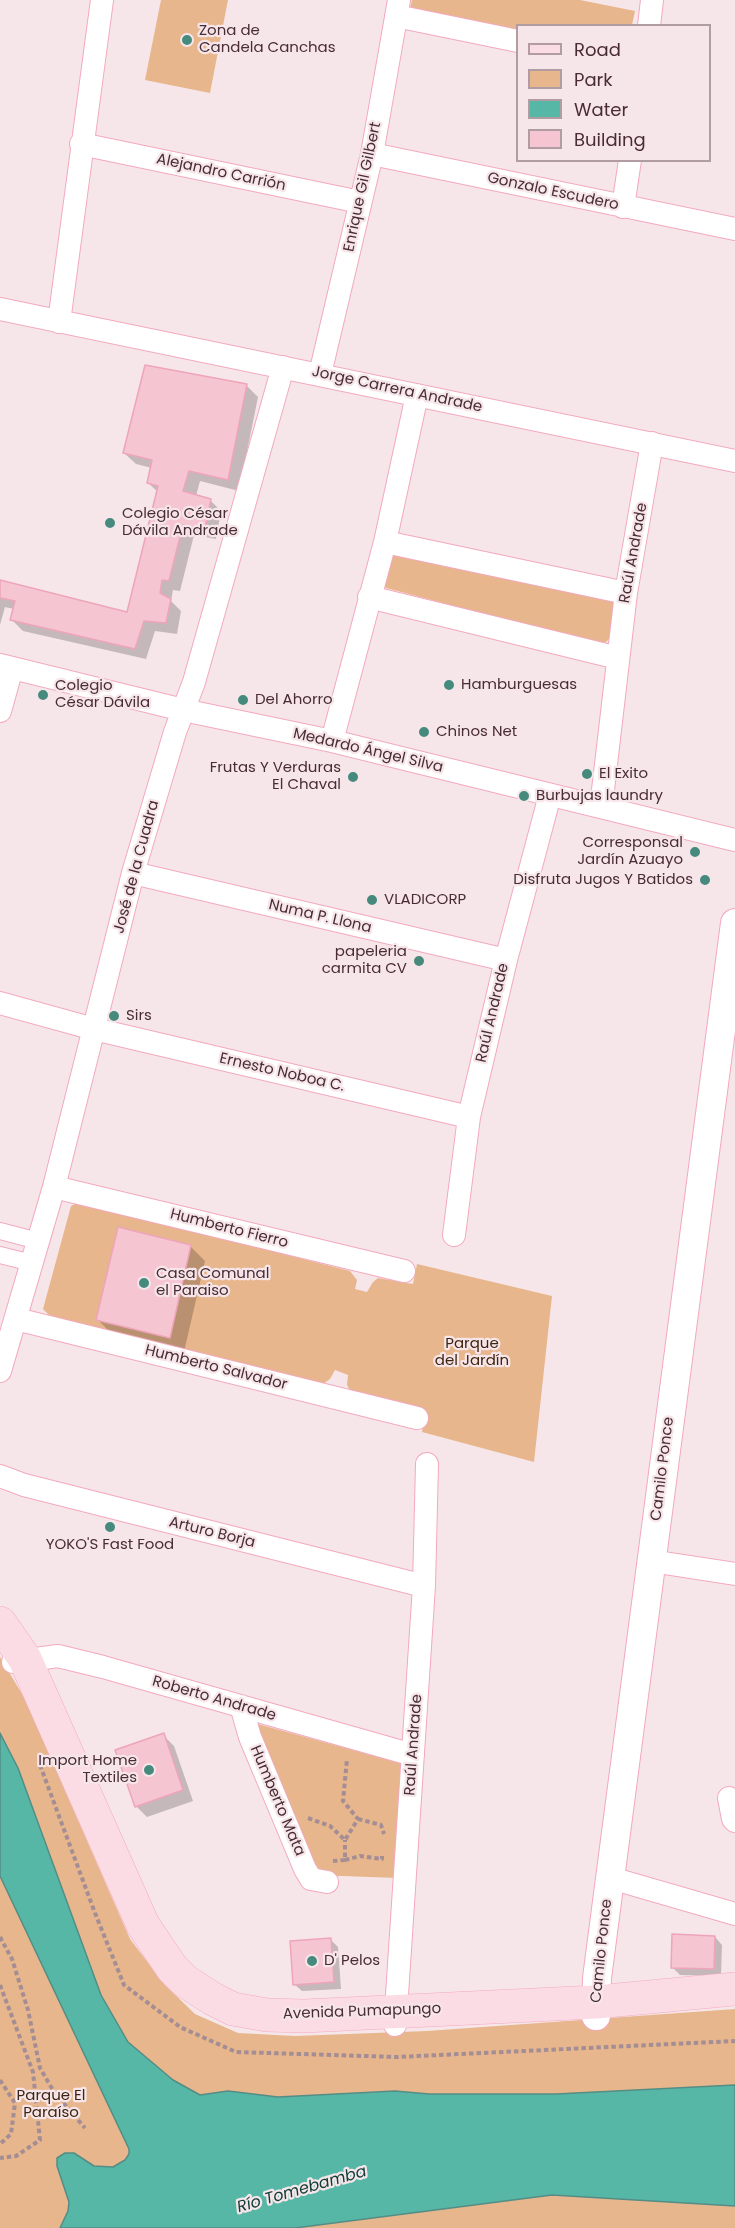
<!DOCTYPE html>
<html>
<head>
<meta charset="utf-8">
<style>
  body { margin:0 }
  #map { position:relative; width:735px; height:2228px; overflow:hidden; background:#f6e6ea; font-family:Poppins,sans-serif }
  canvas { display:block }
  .legend { position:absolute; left:516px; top:24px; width:195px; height:138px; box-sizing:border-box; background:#f6e6ea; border:2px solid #b19ca2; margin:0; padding:8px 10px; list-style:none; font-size:18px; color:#492c35 }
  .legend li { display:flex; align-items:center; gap:12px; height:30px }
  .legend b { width:30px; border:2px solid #b19ca2 }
</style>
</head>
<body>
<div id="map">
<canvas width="735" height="2228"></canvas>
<ul class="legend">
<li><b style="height:8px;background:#fbdce5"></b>Road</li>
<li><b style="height:16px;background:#e8b68c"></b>Park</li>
<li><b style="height:16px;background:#57b7a7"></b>Water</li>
<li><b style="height:16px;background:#f5c5d1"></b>Building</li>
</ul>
</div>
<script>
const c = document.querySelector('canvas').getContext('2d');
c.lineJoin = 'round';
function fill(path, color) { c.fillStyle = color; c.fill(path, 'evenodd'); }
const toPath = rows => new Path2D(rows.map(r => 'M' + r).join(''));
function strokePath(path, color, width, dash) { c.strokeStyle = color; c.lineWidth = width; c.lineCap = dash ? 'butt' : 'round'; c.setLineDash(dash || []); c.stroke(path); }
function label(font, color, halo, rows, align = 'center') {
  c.font = font + ' Poppins,sans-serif'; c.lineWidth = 4.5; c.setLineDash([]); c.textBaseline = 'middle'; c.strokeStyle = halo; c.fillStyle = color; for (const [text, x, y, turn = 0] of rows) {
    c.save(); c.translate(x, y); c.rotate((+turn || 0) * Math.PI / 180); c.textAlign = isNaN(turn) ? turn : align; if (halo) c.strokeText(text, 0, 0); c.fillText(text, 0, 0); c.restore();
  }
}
const green = toPath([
  [161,0,228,0,210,93,145,80],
  [412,0,580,0,635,11,632,25,518,26,517,30,410,8],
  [392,554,611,600,615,605,611,637,606,642,595,643,386,588,384,586],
  [79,1202,350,1271,357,1280,355,1289,367,1292,373,1282,378,1278,413,1284,417,1264,552,1296,534,1462,422,1432,426,1410,351,1392,347,1385,348,1375,335,1370,330,1379,323,1384,50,1316,43,1309,71,1206],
  [0,1657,25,1699,130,1939,165,1985,195,2014,238,2033,295,2036,427,2031,735,2009,735,2085,556,2094,429,2094,395,2091,278,2097,228,2091,200,2095,173,2080,128,2042,101,1995,18,1768,0,1733],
  [254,1723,404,1764,398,1878,314,1875],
  [0,1876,129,2149,129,2154,125,2160,114,2167,94,2166,81,2157,61,2178,69,2201,68,2211,60,2228,0,2228],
  [552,2195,735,2206,735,2228,295,2228]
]);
const water = toPath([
  [0,1733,18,1768,101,1995,128,2042,173,2080,200,2095,228,2091,278,2097,395,2091,429,2094,556,2094,735,2085,735,2206,552,2195,295,2228,60,2228,68,2211,69,2202,57,2166,57,2158,65,2153,74,2153,94,2166,113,2167,125,2160,129,2154,129,2149,0,1876,0,1733]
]);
const shadow = toPath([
  [247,386,258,397,239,491,200,481,196,496,210,500,221,511,216,539,194,535,180,591,173,590,171,601,181,611,177,634,155,631,146,659,23,631,12,620,14,609,5,607,0,625,0,582,129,614,158,492,148,483,152,468,136,464,124,453],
  [190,1246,205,1261,184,1352,113,1335,98,1320],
  [163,1735,174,1746,193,1801,147,1817,136,1806],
  [715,1937,722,1945,721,1976,680,1975,672,1967],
  [331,1940,338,1947,341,1989,302,1991,294,1984]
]);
const building = toPath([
  [145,365,247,384,228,480,189,471,183,491,211,499,205,529,183,525,169,581,162,580,160,593,171,599,166,623,144,621,135,649,10,620,15,601,0,598,0,580,127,612,158,486,147,483,152,460,123,453,145,365],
  [118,1227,191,1245,170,1338,96,1320,118,1227],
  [164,1733,183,1790,135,1807,115,1750,164,1733],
  [672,1934,715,1936,714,1969,671,1968,672,1934],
  [331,1938,334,1982,293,1985,290,1941,331,1938]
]);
const path = toPath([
  [40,1765,95,1913,124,1985,180,2027,236,2052,397,2057,735,2041],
  [308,1818,330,1826,345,1840,358,1819,343,1801,347,1759],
  [358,1819,381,1825,384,1834],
  [345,1860,360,1856,382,1859,382,1856],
  [333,1861,345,1860,345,1840],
  [0,1937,12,1959,28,2010,40,2068,54,2092,85,2128],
  [0,1985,33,2072,40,2140,16,2156,0,2158],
  [0,2080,15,2103,11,2134,0,2144]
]);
const pedestrian = toPath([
  [0,1231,38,1241],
  [0,1255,32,1263]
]);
const minor = toPath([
  [396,16,518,41],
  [649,26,652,0],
  [81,144,360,202],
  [372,154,735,229],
  [623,207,630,160],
  [0,309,735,461],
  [59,322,102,0],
  [320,374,372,154,399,0],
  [385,542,626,593],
  [369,597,618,658],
  [0,665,183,710,332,741,735,840],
  [0,711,12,668],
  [332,741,385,542,417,395],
  [601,807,626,593,652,443],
  [133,873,506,960],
  [0,1003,94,1029,469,1117],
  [54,1187,404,1271],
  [454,1235,469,1117,506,960,550,795],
  [16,1319,417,1418],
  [0,1371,54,1187,133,873,175,732,194,682,283,367],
  [0,1476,24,1485,424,1586],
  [651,1561,735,1574],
  [13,1662,58,1656,103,1667,413,1755],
  [241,1706,250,1737,305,1869,311,1879,327,1882],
  [729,1798,733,1819,735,1821],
  [611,1878,735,1914],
  [395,2025,424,1586,427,1464]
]);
const tertiary = toPath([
  [596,2016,597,1978,735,923]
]);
const secondary = toPath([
  [0,1623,25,1659,143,1925,172,1968,185,1981,213,1999,233,2009,267,2015,304,2016,596,2002,735,1989]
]);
const markers = [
  [187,40,6,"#468a7e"],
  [110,523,6,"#468a7e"],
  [449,685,6,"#468a7e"],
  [43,695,6,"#468a7e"],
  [243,700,6,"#468a7e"],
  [424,732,6,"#468a7e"],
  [587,774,6,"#468a7e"],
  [353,777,6,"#468a7e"],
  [524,796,6,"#468a7e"],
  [695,852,6,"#468a7e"],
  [705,880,6,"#468a7e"],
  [372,900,6,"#468a7e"],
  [419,961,6,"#468a7e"],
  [114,1016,6,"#468a7e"],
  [144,1283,6,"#468a7e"],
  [110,1527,6,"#468a7e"],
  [149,1770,6,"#468a7e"],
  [312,1961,6,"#468a7e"]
];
const poiNames = [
  ["Zona de",199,31],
  ["Candela Canchas",199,48],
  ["Colegio César",122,514],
  ["Dávila Andrade",122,531],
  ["Hamburguesas",461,685],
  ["Colegio",55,686],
  ["César Dávila",55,703],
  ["Del Ahorro",255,700],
  ["Chinos Net",436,732],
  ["Frutas Y Verduras",341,768,"right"],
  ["El Chaval",341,785,"right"],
  ["El Exito",599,774],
  ["Burbujas laundry",536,796],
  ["Corresponsal",683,843,"right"],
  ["Jardín Azuayo",683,860,"right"],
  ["Disfruta Jugos Y Batidos",693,880,"right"],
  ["VLADICORP",384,900],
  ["papeleria",407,952,"right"],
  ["carmita CV",407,969,"right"],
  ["Sirs",126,1016],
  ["Casa Comunal",156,1274],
  ["el Paraiso",156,1291],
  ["YOKO'S Fast Food",110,1545,"center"],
  ["Import Home",137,1761,"right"],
  ["Textiles",137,1778,"right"],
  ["D' Pelos",324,1961]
];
const streetNames = [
  ["Alejandro Carrión",221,173,12],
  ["Enrique Gil Gilbert",363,187,-78],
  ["Gonzalo Escudero",553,192,12],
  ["Jorge Carrera Andrade",397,390,12],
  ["Raúl Andrade",634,553,-80],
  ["Medardo Ángel Silva",368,751,13],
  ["José de la Cuadra",137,867,-75],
  ["Numa P. Llona",320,917,13],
  ["Raúl Andrade",493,1013,-77],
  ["Ernesto Noboa C.",282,1073,13],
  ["Humberto Fierro",229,1229,14],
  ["Humberto Salvador",216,1368,14],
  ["Camilo Ponce",663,1469,-83],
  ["Arturo Borja",212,1533,14],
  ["Roberto Andrade",214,1699,16],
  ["Raúl Andrade",414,1745,-86],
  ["Humberto Mata",277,1801,67],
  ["Camilo Ponce",602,1951,-84],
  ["Avenida Pumapungo",362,2012,-2]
];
const parkNames = [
  ["Parque",472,1344],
  ["del Jardín",472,1361],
  ["Parque El",51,2096],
  ["Paraíso",51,2113]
];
const waterNames = [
  ["Río Tomebamba",302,2190,-16]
];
fill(green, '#e8b68c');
fill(water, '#57b7a7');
strokePath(water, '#538d85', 1.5);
fill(shadow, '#0003');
fill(building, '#f5c5d1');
strokePath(building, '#eea5b9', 1.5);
strokePath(pedestrian, '#f3a9be', 18);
strokePath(minor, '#f3a9be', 24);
strokePath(tertiary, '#f3a9be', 30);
strokePath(secondary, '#f3a9be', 34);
strokePath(path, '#a48e94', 4, [4.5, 3]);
strokePath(pedestrian, '#fff', 16);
strokePath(minor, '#fff', 22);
strokePath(tertiary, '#fff', 28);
strokePath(secondary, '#fbdce5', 33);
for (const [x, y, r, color] of markers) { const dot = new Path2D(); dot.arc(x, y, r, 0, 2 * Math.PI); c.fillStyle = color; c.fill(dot); strokePath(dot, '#f6e6ea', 2); }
label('15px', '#492c35', '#f6e6ea', poiNames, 'left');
label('15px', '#492c35', '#f6e6ea', streetNames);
label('15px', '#3d250f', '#f6e6ea', parkNames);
label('italic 16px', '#0f3c35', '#f6e6ea', waterNames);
</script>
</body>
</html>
